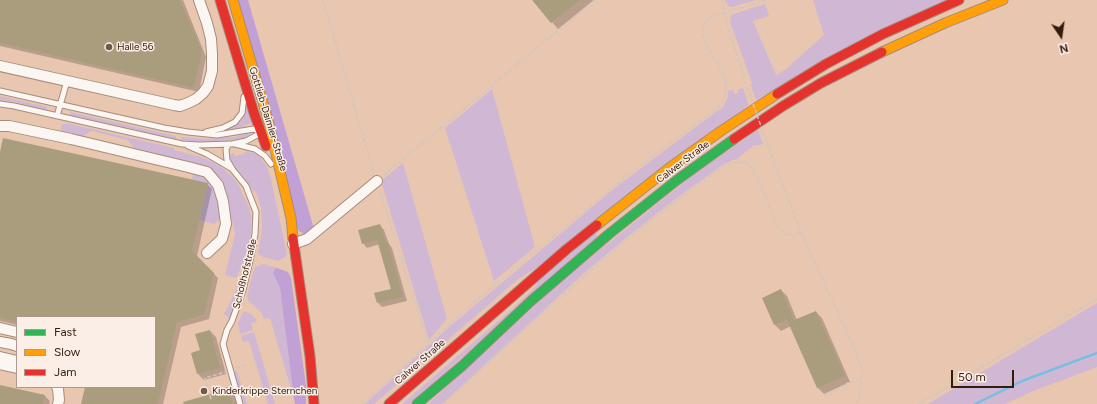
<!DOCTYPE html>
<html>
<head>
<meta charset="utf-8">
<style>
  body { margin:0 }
  #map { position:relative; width:1097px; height:404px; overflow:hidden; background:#e8c6b0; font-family:Figtree,sans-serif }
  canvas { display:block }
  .legend { position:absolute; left:16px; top:316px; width:140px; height:72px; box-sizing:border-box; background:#fbeee6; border:1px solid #ab9a8f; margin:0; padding:5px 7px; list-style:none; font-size:12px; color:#321c0c }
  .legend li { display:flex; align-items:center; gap:8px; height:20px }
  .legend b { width:20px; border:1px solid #ab9a8f }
  .north { position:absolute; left:1041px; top:16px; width:40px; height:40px; -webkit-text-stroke:3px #fbeee6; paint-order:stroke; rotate:167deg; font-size:11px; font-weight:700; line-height:16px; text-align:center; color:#321c0c }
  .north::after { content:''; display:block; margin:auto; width:14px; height:18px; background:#321c0c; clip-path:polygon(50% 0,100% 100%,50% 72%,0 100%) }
  .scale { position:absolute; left:951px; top:370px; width:63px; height:18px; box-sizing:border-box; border:2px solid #321c0c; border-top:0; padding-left:5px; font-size:12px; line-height:14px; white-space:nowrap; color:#321c0c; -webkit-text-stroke:3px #fbeee6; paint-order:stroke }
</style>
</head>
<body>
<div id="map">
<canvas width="1097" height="404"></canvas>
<ul class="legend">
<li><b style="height:5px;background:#30b455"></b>Fast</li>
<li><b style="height:5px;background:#ff9f0a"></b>Slow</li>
<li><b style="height:5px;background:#e5322d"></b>Jam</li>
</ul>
<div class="north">N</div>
<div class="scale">50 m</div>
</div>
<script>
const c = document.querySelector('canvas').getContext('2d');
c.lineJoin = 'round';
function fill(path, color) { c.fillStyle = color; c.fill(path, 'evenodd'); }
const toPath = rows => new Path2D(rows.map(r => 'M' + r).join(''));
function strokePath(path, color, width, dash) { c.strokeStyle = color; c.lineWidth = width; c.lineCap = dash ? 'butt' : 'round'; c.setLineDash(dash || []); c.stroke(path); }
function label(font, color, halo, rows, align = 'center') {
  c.font = font + ' Figtree,sans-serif'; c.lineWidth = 3; c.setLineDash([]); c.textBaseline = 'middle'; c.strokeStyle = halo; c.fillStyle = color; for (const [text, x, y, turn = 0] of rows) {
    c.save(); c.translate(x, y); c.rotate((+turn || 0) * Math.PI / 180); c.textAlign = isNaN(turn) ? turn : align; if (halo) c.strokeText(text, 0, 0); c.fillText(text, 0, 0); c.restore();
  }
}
const green = toPath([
  [725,0,756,0,731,7,728,6],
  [813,0,948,0,756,100,751,85,752,83,730,22,731,15,765,4,769,16,753,21,776,75,785,70,824,35],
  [743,88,749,105,536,268,517,280,374,404,365,404,449,327,559,235,611,191,717,111,722,108,725,103,728,97,728,91,734,90,734,94,738,93,737,90],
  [492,89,535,247,494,281,445,128],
  [0,96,47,107,47,110,10,101,0,100],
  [247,105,254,122,236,129,229,130,241,121,245,114],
  [70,112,176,136,176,139,70,115],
  [66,123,174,148,174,150,198,156,213,162,223,168,232,176,239,186,249,207,251,216,251,233,245,259,236,278,225,275,235,234,225,188,222,180,215,173,206,167,136,151,128,140,91,131,82,137,64,133,61,131,61,125],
  [758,130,763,144,753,146,737,159,733,160,724,164,674,200,626,238,583,274,442,404,428,404,564,279,693,175],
  [245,134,250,134,250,135,245,138,224,141,207,142,181,140,181,137,207,139,235,137],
  [246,151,254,153,260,157,267,167,271,179,287,254,285,257,278,261,263,257,258,253,262,229,261,208,258,197,255,191,253,191,247,181,229,159,229,157,232,153,233,153,235,156,244,154],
  [403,163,447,319,429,340,381,181],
  [193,173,200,175,206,179,212,185,215,191,220,209,220,218,218,221,214,224,199,220,208,183,192,180],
  [595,232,598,237,410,404,402,404,512,309,534,288,539,281],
  [263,264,277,268,275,269,273,273,280,288,294,399,270,318,264,319,262,314,258,309,249,302,247,296,254,269,255,267],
  [239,284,240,284,240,285,239,289,232,312,229,318,223,314,226,311],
  [1097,303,1097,367,1031,392,1005,404,928,404],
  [244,311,251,314,256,319,257,322,251,323,253,330,240,334,238,323],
  [254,332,275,404,268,404,249,341,243,342,241,336],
  [237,371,247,404,243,404,233,372]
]);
const forest = toPath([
  [238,0,248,0,314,229,304,234,299,231,296,226],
  [277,268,288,272,291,278,306,386,306,404,295,404,294,399,280,288,273,273,275,269]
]);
const shadow = toPath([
  [0,0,183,0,206,57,199,92,0,46],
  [533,0,594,0,558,29],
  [0,157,207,184,212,189,197,256,218,278,209,319,181,327,163,404,82,404,86,387,155,387,155,317,17,317,17,325,0,321],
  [380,225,384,230,389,244,392,248,407,301,382,307,378,303,392,289,380,244,367,248,363,243],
  [781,290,787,296,797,320,816,312,822,318,850,382,824,394,818,388,791,326,781,331,775,325,763,298],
  [210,331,216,337,226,374,204,380,198,374],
  [0,386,45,396,50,401,49,404,0,404],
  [228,388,235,394,237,404,193,404]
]);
const stream = toPath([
  [975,404,1022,381,1097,353]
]);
const building = toPath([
  [0,0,180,0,202,51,194,88,0,43],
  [532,0,580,0,551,23],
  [3,138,208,183,192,251,214,273,204,315,177,322,158,404,81,404,85,387,155,387,155,317,17,317,17,322,0,318,0,152],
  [380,224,386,243,388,242,403,297,377,303,374,293,391,289,377,240,362,244,358,230],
  [781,289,794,320,816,311,845,376,817,388,787,320,774,325,762,298],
  [210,330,220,368,197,374,191,353,200,350,195,334],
  [0,385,45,395,43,404,0,404],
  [228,387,233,404,184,404,183,402,211,394,211,392]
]);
const path = toPath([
  [323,0,374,173],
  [722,0,726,20,747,87],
  [767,143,801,232,856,352,862,370,859,397,856,404],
  [384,175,595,0],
  [380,192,428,343],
  [236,368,246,365],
  [824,396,848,383,860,379],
  [211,399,205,378,225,372],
  [363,404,458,316,611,189,670,143,717,109,722,103,725,95,726,85,722,72,704,41,703,28,704,23,709,18,716,15,766,0],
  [444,404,540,315,613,251,650,221,715,172,727,164,734,162,742,162,748,164,753,169,758,178,779,230,791,236,801,232],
  [919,404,1097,299]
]);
const lane = toPath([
  [0,91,164,128,188,132,217,135,254,129,258,131],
  [0,104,14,106,182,144,199,145,232,144,246,141,261,133],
  [57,116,67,81],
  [206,132,223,128,235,122,242,113,244,97],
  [229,144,226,149,227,160,233,170,246,186,256,212,255,234,250,261,243,290,232,321,227,330,223,344,240,404],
  [235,144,255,149,265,156,271,164],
  [188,146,207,154,231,168]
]);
const street = toPath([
  [0,66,174,105,180,106,188,103,196,99,203,93,208,86,212,71,212,54,211,39,207,23,199,0],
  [0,126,9,126,71,139,188,167,207,172,213,179,218,185,223,201,226,224,222,239,207,253],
  [293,244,307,239,377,181],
  [0,328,17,332],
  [0,342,11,344,17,346],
  [0,357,17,361],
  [0,364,17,368],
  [57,387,58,389,59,400,58,404]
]);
const fast = toPath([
  [417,404,462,366,531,301,609,234,677,180,734,139]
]);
const slow = toPath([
  [233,0,268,120,291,218,293,238],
  [882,52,945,23,1003,0],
  [597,225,669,168,721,131,777,94]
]);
const jam = toPath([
  [220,0,254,113,266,146],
  [777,94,826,64,883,34,959,0],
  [734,139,783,106,821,83,882,52],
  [293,238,310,356,314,404],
  [389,404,567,249,597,225]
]);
const pathBridge = toPath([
  [747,87,767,143]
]);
const markers = [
  [109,47,4,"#725845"],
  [204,391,4,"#725845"]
];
const poiNames = [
  ["Halle 56",117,47],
  ["Kinderkrippe Sternchen",212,391]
];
const streetNames = [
  ["Gottlieb-Daimler-Straße",268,119,73],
  ["Calwer Straße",683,162,-37],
  ["Schoßhofstraße",245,274,-76],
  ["Calwer Straße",420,362,-41]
];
fill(green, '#d0b8d5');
fill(forest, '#c1a0d5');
fill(shadow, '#0003');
strokePath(stream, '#77bee0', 2.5);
fill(building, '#aa9d7e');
strokePath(lane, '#a68c7b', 7);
strokePath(street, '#a68c7b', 12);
strokePath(fast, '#a68c7b', 11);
strokePath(slow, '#a68c7b', 11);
strokePath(jam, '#a68c7b', 11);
strokePath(path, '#d2c7c0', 1.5, [4, 2]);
strokePath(lane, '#fcf6f3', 5);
strokePath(street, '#fcf6f3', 10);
strokePath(fast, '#30b455', 9);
strokePath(slow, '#ff9f0a', 9);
strokePath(jam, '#e5322d', 9);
strokePath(pathBridge, '#d2c7c0', 1.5, [4, 2]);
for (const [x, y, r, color] of markers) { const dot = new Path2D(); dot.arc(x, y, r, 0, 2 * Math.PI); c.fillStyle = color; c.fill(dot); strokePath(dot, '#fbeee6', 1.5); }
label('10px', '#321c0c', '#fbeee6', poiNames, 'left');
label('10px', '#321c0c', '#fbeee6', streetNames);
</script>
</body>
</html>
